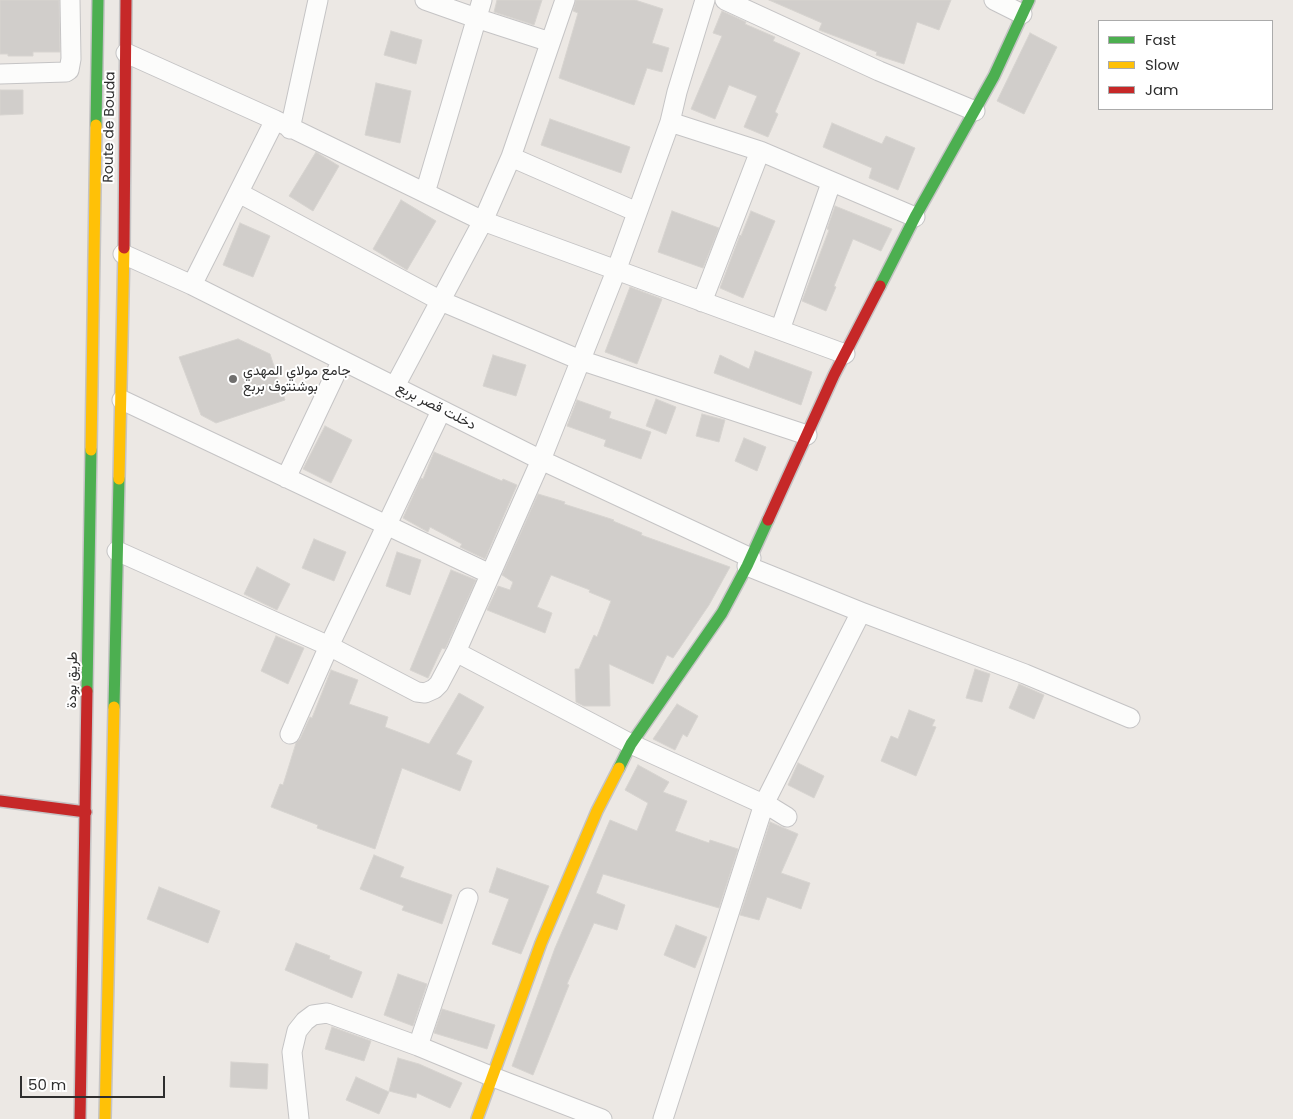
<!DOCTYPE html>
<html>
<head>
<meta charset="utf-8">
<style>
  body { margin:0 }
  #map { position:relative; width:1293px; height:1119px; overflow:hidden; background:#ece8e4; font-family:Poppins,sans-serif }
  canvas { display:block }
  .legend { position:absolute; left:1098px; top:20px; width:175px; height:90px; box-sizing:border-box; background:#fff; border:1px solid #ababab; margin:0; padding:6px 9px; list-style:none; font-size:15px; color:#2e2e2e }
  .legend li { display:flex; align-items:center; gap:10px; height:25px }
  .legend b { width:25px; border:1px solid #ababab }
  .scale { position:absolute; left:20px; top:1076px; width:145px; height:22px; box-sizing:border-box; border:2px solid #2e2e2e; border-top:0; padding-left:6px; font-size:15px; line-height:18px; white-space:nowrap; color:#2e2e2e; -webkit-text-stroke:4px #fff; paint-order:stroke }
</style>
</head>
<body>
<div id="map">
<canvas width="1293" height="1119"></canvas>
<ul class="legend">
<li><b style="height:6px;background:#4caf50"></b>Fast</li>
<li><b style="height:6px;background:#ffc107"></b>Slow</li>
<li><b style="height:6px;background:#c62828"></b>Jam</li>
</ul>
<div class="scale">50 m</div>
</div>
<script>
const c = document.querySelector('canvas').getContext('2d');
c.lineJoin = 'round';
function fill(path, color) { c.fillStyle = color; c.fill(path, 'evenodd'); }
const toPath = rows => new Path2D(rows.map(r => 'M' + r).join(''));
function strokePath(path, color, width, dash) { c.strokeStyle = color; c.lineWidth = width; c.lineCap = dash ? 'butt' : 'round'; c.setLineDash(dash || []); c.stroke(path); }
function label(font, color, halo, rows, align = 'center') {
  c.font = font + ' Poppins,Vazirmatn,sans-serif'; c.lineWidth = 4; c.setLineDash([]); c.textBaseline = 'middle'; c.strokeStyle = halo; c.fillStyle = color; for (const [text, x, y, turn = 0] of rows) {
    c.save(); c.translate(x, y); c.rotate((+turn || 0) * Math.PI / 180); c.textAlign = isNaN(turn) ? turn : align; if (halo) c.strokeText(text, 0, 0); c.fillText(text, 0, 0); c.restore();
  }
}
const building = toPath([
  [0,0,59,0,60,52,33,52,33,56,8,56,8,54,0,54,0,0],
  [497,0,542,0,534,25,494,12,497,0],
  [576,0,635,0,663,9,652,43,669,48,662,72,647,68,634,105,559,78,578,13,573,11,576,0],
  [769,0,951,0,939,30,917,22,904,64,876,55,877,52,819,30,822,23,769,0],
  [722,11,746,22,745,24,775,37,773,41,800,53,775,112,778,114,768,137,744,127,757,96,729,85,715,119,691,109,722,36,713,33,722,11],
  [391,31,422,40,416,64,384,55,391,31],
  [1030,33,1057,47,1024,114,997,101,1030,33],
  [376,83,411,91,400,143,365,135,376,83],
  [0,90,23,90,23,114,0,115,0,90],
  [550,119,630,147,621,173,541,145,550,119],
  [832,123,882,144,886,136,915,148,898,190,869,178,872,168,823,147,832,123],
  [316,152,339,166,313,211,289,196,316,152],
  [401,200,436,221,407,270,373,249,401,200],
  [835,206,892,229,881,251,853,239,834,286,836,287,826,311,802,301,829,230,827,229,835,206],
  [672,211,719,228,703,268,658,252,672,211],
  [751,211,775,221,743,298,720,288,740,235,741,236,751,211],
  [240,223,270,236,253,277,223,265,240,223],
  [630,287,662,299,637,364,605,352,630,287],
  [238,339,270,354,285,400,216,423,201,415,179,357,238,339],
  [755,351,812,372,801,405,714,373,720,355,749,369,755,351],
  [493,355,526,365,516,396,483,386,493,355],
  [656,399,676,407,666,434,646,426,656,399],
  [577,400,611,412,609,418,651,432,641,459,604,446,606,440,567,426,577,400],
  [702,414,725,420,719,442,696,436,702,414],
  [325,426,352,440,331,483,303,469,325,426],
  [744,438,766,447,757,471,735,461,744,438],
  [434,452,502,481,503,479,517,485,485,559,460,547,462,544,430,527,428,532,403,518,421,478,423,479,434,452],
  [538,494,565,502,564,504,614,520,613,521,642,533,641,535,730,567,709,605,673,658,667,655,653,684,609,664,610,706,584,706,576,702,575,669,579,669,594,635,597,637,611,601,589,592,590,590,551,575,537,607,552,613,545,633,487,610,498,586,510,590,513,582,502,575,538,494],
  [314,539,346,552,334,581,302,568,314,539],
  [397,552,421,560,410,595,386,586,397,552],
  [257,567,290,584,277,610,244,594,257,567],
  [451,570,476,580,446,647,445,649,442,648,428,678,410,670,451,570],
  [276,636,304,648,288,684,261,671,276,636],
  [975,669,990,674,982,702,966,698,975,669],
  [331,670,358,680,349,704,388,717,385,727,429,744,459,693,484,707,456,754,472,761,460,791,402,768,375,849,317,828,318,825,271,807,280,784,283,785,296,743,300,739,310,717,312,718,331,670],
  [1019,684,1044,695,1034,719,1009,708,1019,684],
  [677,704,698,716,687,737,683,734,675,750,653,739,677,704],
  [909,710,935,720,932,726,936,727,916,776,881,761,891,736,898,739,909,710],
  [798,763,824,776,814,798,788,785,798,763],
  [638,765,669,782,663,792,687,801,675,831,709,843,710,840,738,849,719,908,603,874,596,893,625,905,617,930,594,923,567,984,569,985,533,1075,512,1066,555,948,610,820,637,831,648,803,625,790,638,765],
  [770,822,798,834,781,873,810,883,801,909,767,897,759,920,740,915,770,822],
  [374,855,404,867,400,877,452,895,442,924,402,910,404,906,360,889,374,855],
  [497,868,549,886,521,954,492,944,509,899,489,892,497,868],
  [159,887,220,911,208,943,147,919,159,887],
  [676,925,707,937,695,968,664,955,676,925],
  [296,943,330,956,329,959,362,972,352,998,285,970,296,943],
  [398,974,427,984,413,1026,384,1015,398,974],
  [442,1009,495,1025,487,1049,434,1033,442,1009],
  [332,1027,371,1041,364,1061,325,1049,332,1027],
  [398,1058,419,1064,462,1083,450,1108,417,1093,416,1098,389,1091,398,1058],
  [231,1062,268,1064,267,1089,230,1087,231,1062],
  [356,1077,389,1092,379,1114,346,1100,356,1077]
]);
const street = toPath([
  [425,0,476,18,550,42],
  [725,0,879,71,975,111],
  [994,0,1022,14],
  [126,53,275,120,483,221,845,354],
  [0,74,66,72,69,70,71,59,70,0],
  [670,122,760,151,915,217],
  [290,129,318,0],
  [511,157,637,212],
  [239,193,441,301,580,360,807,435],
  [425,193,482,0],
  [123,254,192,285,541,460,751,558],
  [192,285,275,120],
  [702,302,760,151],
  [780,330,831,183],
  [395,386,483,221,511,157,565,0],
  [122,400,490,574],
  [286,478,342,360],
  [117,551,329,646,417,692,425,693,434,689,439,684,456,652,541,460,616,271,670,122,677,92,705,0],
  [747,566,861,612,1025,674,1130,718],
  [456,652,631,744,774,809,787,817],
  [290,734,329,646,441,411],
  [418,1046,468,898],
  [299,1119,292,1052,297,1031,305,1021,313,1015,327,1013,418,1046,493,1077,602,1119],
  [663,1119,764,804,861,612]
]);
const fast = toPath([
  [96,125,98,0],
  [880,286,915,217,994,76,1029,0],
  [87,691,91,450],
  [114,707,119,479],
  [619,768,631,744,722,613,747,566,768,520]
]);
const slow = toPath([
  [91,450,96,125],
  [119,479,124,248],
  [105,1119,114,707],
  [477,1119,541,943,597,811,619,768]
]);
const jam = toPath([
  [124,248,126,0],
  [768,520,834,375,880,286],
  [0,801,86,812],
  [80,1119,87,691]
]);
const markers = [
  [233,379,5,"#706f6e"]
];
const streetNames = [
  ["Route de Bouda",110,127,-89],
  ["دخلت قصر بربع",436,407,27],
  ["طريق بودة",73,680,-89]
];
const poiNames = [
  ["جامع مولاي المهدي",243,371],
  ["بوشنتوف بربع",243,387]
];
fill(building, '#d1cecb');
strokePath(building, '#d7d4d0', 1);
strokePath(street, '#c5c4c5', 21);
strokePath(fast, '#c5c4c5', 14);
strokePath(slow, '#c5c4c5', 14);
strokePath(jam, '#c5c4c5', 14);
strokePath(street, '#fcfcfb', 19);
strokePath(fast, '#4caf50', 11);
strokePath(slow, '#ffc107', 11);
strokePath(jam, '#c62828', 11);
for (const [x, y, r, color] of markers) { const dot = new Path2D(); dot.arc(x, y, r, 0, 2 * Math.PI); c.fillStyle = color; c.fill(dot); strokePath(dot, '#fff', 2); }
label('14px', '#2e2e2e', '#fff', streetNames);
label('14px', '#2e2e2e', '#fff', poiNames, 'left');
</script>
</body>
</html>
